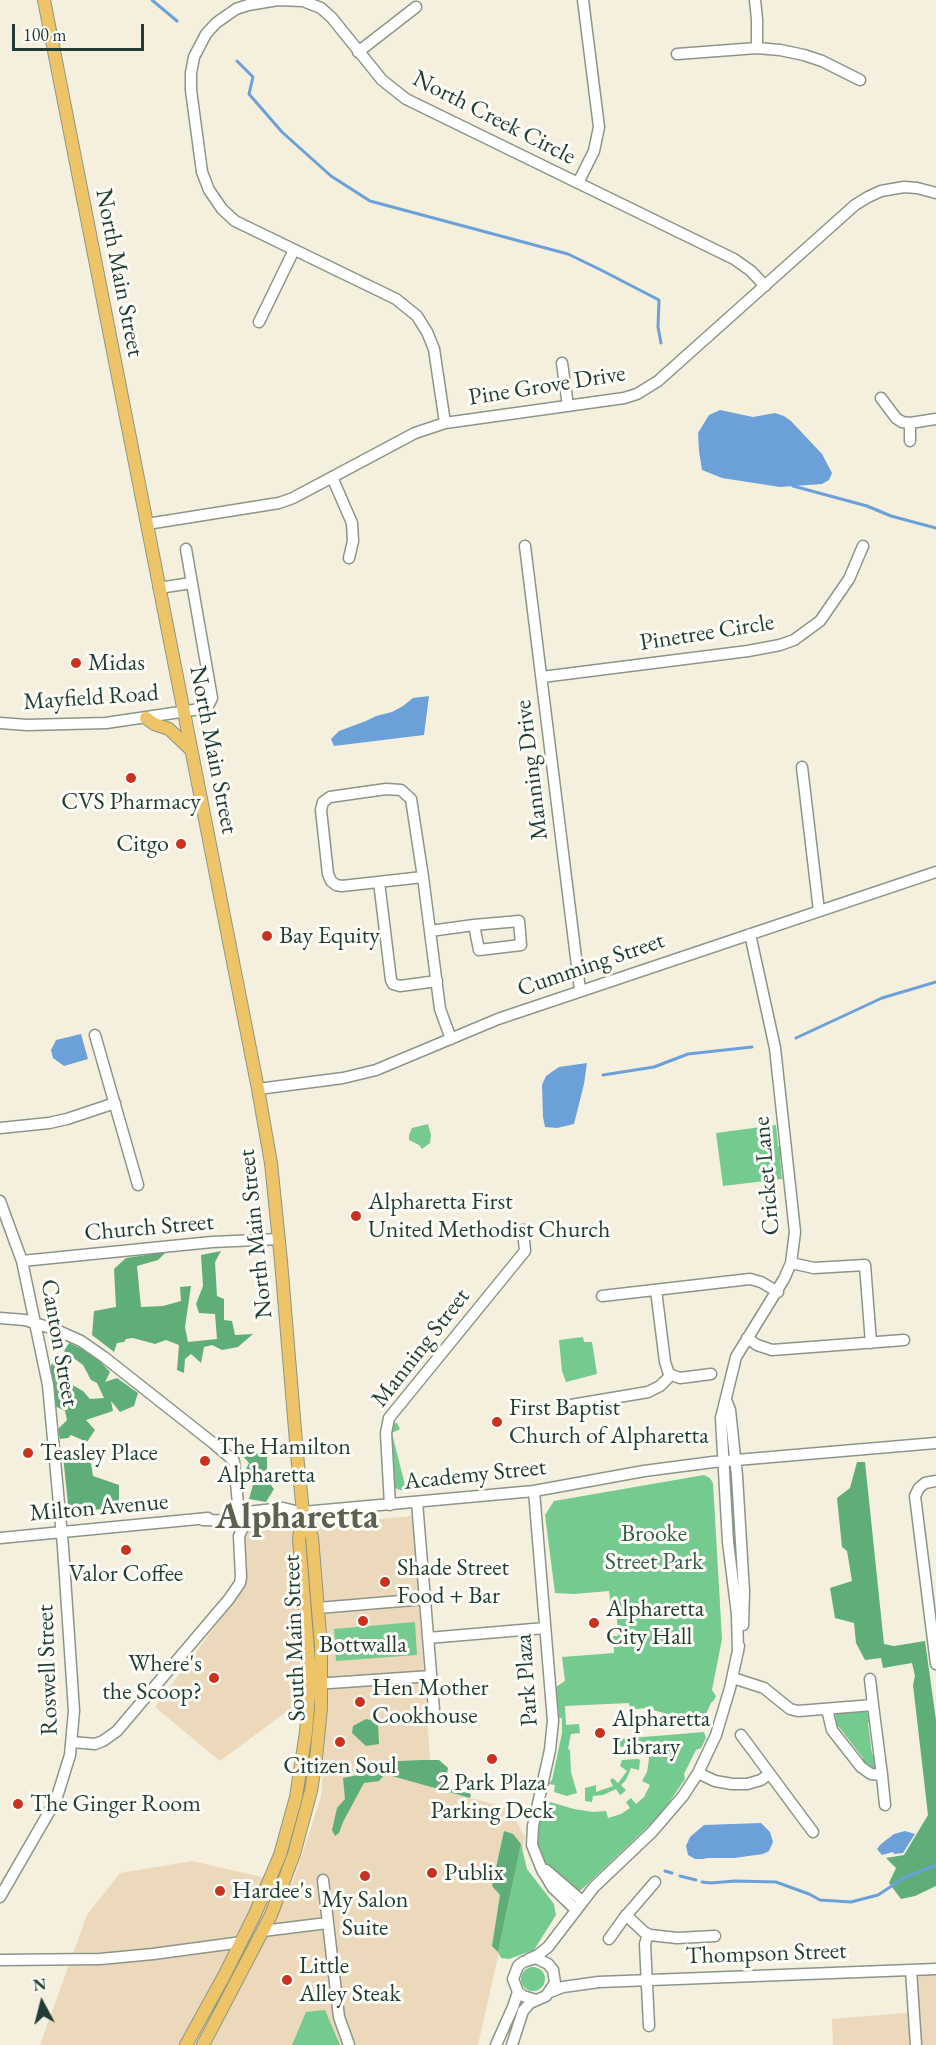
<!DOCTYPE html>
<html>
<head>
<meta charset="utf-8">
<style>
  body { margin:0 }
  #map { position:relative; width:936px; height:2045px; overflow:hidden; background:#f5f0de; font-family:"EB Garamond",serif }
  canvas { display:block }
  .north { position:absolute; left:12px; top:1973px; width:60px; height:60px; -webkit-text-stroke:4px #fdfcf7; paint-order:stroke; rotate:353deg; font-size:16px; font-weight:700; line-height:24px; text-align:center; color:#1f3d34 }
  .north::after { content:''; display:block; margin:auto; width:21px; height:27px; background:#1f3d34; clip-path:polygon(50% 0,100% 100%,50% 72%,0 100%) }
  .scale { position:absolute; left:12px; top:24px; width:132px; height:27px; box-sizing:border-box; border:3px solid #1f3d34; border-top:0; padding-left:8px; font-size:18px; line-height:21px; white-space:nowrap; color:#1f3d34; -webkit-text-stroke:4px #fdfcf7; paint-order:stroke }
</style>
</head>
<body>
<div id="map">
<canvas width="936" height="2045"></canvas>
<div class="north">N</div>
<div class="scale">100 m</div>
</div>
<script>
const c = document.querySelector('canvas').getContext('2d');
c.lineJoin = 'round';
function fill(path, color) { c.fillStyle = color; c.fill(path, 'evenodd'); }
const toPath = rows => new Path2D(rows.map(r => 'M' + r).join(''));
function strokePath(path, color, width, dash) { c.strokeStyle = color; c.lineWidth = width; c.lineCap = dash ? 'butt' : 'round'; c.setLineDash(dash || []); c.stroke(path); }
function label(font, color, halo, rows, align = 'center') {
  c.font = font + ' "EB Garamond",serif'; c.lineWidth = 6; c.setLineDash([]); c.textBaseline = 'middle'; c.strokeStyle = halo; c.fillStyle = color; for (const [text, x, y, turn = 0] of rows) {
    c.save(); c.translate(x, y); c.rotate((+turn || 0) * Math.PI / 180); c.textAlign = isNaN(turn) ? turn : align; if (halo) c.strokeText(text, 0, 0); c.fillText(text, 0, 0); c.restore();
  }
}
const built = toPath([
  [413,1516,432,1788,509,1808,525,1837,478,2045,40,2045,87,1915,120,1873,192,1861,292,1884,321,1797,329,1680,220,1761,155,1707,245,1586,241,1532],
  [914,1972,936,1972,936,2045,833,2045,832,2019,917,2012]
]);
const green = toPath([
  [428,1124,431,1135,430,1143,422,1149,419,1145,409,1140,409,1135,412,1128],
  [776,1125,778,1146,781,1147,783,1155,780,1157,782,1179,723,1186,716,1133],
  [583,1337,584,1342,592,1342,597,1374,566,1382,562,1371,559,1340],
  [394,1423,397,1423,400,1429,392,1433,405,1485,412,1484,414,1487,410,1491,403,1491,395,1488,393,1484,390,1424],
  [704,1475,710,1478,713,1483,722,1639,712,1690,716,1696,714,1700,711,1703,702,1723,645,1708,630,1710,629,1703,565,1706,566,1725,579,1724,580,1733,571,1734,568,1749,570,1750,571,1772,577,1793,567,1796,554,1792,555,1785,548,1784,552,1780,562,1733,562,1718,559,1718,556,1687,565,1681,562,1657,614,1653,613,1636,618,1636,616,1606,611,1606,609,1591,574,1594,555,1593,545,1515,554,1501],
  [415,1622,417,1655,336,1661,334,1629],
  [864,1710,870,1715,871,1722,868,1723,872,1754,876,1755,878,1767,873,1771,861,1762,863,1758,839,1727,836,1728,833,1720,837,1713],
  [704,1732,706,1738,701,1748,696,1750,684,1774,685,1779,661,1814,581,1890,573,1891,548,1870,540,1855,536,1841,540,1807,548,1809,550,1802,574,1809,593,1812,606,1811,608,1818,621,1814,630,1808,626,1802,631,1798,636,1804,644,1797,650,1785,642,1781,647,1772,649,1759,647,1745,619,1747,619,1739],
  [638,1759,640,1760,639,1770,631,1768,626,1780,621,1785,626,1790,623,1793,620,1795,616,1789,603,1795,593,1796,592,1802,585,1801,585,1788,596,1785,596,1792,613,1786,610,1780,613,1778,618,1783,627,1771,620,1766,622,1760],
  [521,1844,527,1869,554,1904,556,1915,534,1950,509,1959,501,1958,498,1952],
  '521 1979a12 12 0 1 1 24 0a12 12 0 1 1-24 0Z',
  [325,2010,340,2045,292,2045,306,2012]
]);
const forest = toPath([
  [221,1251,215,1262,217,1296,224,1299,224,1320,232,1321,235,1335,253,1334,238,1347,222,1350,212,1345,204,1347,201,1363,191,1354,185,1359,184,1373,177,1370,179,1345,166,1340,155,1344,133,1338,126,1339,124,1342,117,1343,114,1352,92,1335,94,1311,116,1307,114,1269,126,1258,166,1252,158,1260,137,1266,141,1307,163,1306,181,1301,180,1287,191,1286,185,1327,188,1342,217,1339,215,1314,199,1313,196,1304,203,1286,201,1255],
  [69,1343,93,1354,110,1372,105,1382,117,1378,138,1393,134,1406,120,1412,111,1401,113,1411,86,1420,95,1430,87,1442,71,1435,68,1438,60,1439,58,1429,67,1420,65,1411,53,1405,51,1387,54,1383,50,1367,55,1360,59,1366,58,1377,83,1391,90,1399,104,1398,97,1383,91,1380,83,1365,64,1351],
  [76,1447,89,1450,93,1476,119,1485,119,1508,75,1511,68,1504,63,1456],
  [249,1447,255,1448,259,1455,267,1457,267,1469,262,1474,274,1489,266,1502,249,1499,254,1481,245,1471,249,1463,241,1454],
  [857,1462,865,1462,884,1644,894,1646,925,1641,936,1720,936,1886,915,1896,901,1899,889,1883,896,1868,886,1858,904,1855,928,1815,913,1685,915,1676,912,1663,883,1668,881,1658,865,1660,856,1643,854,1623,835,1618,830,1588,852,1581,847,1551,842,1547,837,1498,850,1488],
  [366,1719,378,1722,379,1744,366,1746,352,1733,353,1726],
  [422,1760,439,1760,448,1768,445,1787,471,1794,470,1798,385,1774,379,1781,364,1783,343,1822,339,1833,335,1836,332,1830,337,1808,345,1799,343,1778,374,1772,377,1762],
  [504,1831,513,1834,521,1844,498,1952,492,1946,500,1895,492,1886]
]);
const water = toPath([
  [720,410,753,417,775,413,784,416,791,421,822,454,832,473,829,480,822,484,780,487,722,478,702,470,699,451,698,433,709,415],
  [429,696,424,735,334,746,331,739,339,731,366,721,376,716,392,712,403,706,413,698],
  [81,1034,88,1059,64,1066,53,1058,51,1050,56,1040],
  [587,1063,584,1084,574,1124,557,1128,545,1127,543,1117,542,1085,546,1076,559,1067],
  [761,1823,770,1832,773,1842,769,1851,763,1854,734,1858,708,1858,702,1859,695,1859,688,1855,686,1846,690,1837,704,1825],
  [905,1831,915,1834,903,1853,894,1854,893,1852,882,1855,877,1849,881,1844,894,1834]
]);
const stream = toPath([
  [152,0,177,21],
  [237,61,253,77,249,94,282,132,331,176,370,201,568,254,601,270,659,300,658,327,661,343],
  [793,486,867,506,891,516,936,528],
  [796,1038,882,998,936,982],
  [603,1075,654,1067,688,1054,752,1047],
  [665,1871,672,1873],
  [680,1876,696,1880],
  [702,1882,711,1883,735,1881,776,1882,809,1894,820,1900,851,1902,878,1895,904,1878,936,1865]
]);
const minor = toPath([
  [755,0,757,19,757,48],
  [358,52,416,7],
  [677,54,757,48,780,50,804,55,822,61,860,80],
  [578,183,594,151,599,127,583,0],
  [259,322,294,250],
  [562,363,568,406],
  [881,398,896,418,902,422,910,423,936,419],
  [445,423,434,349,427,332,417,316,396,299,235,221,222,209,209,190,202,172,191,90,191,73,194,57,206,34,216,23,236,9,248,5,278,0,303,1,321,8,332,18,382,80,406,99,734,259,751,271,765,286],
  [910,441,910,423],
  [332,477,352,523,353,541,349,558],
  [147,524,279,503,293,498,415,433,445,423,624,398,637,394,658,381,855,205,868,197,881,191,904,187,917,188,936,193],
  [525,546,580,990],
  [159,588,191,583],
  [542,677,748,651,780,645,794,640,820,621,849,579,863,546],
  [0,723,27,725,106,723,207,708,212,698,186,549],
  [802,767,819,911],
  [423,877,342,886,336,885,331,881,328,874,321,810,323,802,330,797,386,789,401,790,411,799,423,877,440,1009,451,1039],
  [379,882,391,980,393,984,400,986,437,981],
  [430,931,474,925,519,921,521,945,479,950,474,925],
  [95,1035,138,1185],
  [258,1089,343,1078,376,1070,498,1019,936,872],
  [0,1128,49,1123,67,1119,115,1103],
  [0,1201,22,1261,48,1385,63,1547,74,1711,70,1755,56,1800,0,1897],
  [22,1261,212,1242,279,1239],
  [791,1263,814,1268,865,1265,871,1343],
  [656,1290,665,1362,669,1374,680,1378,711,1374],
  [602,1296,750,1279,761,1282,778,1292],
  [0,1318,25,1320,54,1329,81,1341,104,1357,213,1443,234,1461,238,1504,235,1513],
  [747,1338,757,1345,772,1350,904,1340],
  [726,1400,730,1410,737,1476,744,1592,743,1625],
  [571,1405,648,1392,660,1386,671,1375],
  [936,1481,925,1483,919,1488,915,1496,936,1664],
  [534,1491,553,1721,550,1750,533,1826,532,1845,542,1870,553,1888,575,1909],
  [417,1502,434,1710],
  [390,1505,386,1433,389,1418,525,1251,523,1230],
  [229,1514,283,1508,300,1512],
  [203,1520,246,1521,284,1518,303,1512,534,1491,644,1471,713,1462,936,1443],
  [0,1538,208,1518],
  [318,1608,425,1599],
  [428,1638,545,1628],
  [738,1652,737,1614,728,1542,721,1418,736,1357,784,1279,791,1263,795,1232,775,1048,750,934],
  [733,1678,764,1688,790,1709,798,1711,873,1705,882,1775,871,1774,861,1767,832,1730,827,1709],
  [870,1679,873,1705],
  [315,1684,431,1676],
  [741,1735,813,1832],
  [72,1742,95,1744,103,1741,117,1731,229,1599,240,1583,241,1577,239,1536,246,1521],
  [698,1773,715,1781,732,1784,747,1784,761,1780,769,1774],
  [882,1775,885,1805],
  [546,1870,582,1901],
  [323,1880,339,2017,349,2045],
  [626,1915,644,1932,650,1935,677,1938,715,1936],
  [263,1931,327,1923],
  [648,1934,645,1944,649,2026],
  [609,1939,624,1918,655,1882],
  [529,1959,538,1955,548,1947,594,1887,652,1832,683,1796,698,1773,716,1735,730,1688,739,1646],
  [0,1960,100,1959,153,1954,242,1942],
  [911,1970,916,2045],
  [550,1992,563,1987,599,1982,936,1969],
  [496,2045,513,2007,518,1992],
  [512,2045,523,2011,530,2003,546,1996,555,1983,553,1970,548,1964,536,1958,523,1962,518,1966,513,1979,518,1992,523,1996,536,2000]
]);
const major = toPath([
  [44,0,258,1089,271,1163,281,1261,297,1454,303,1512,312,1537,321,1646,321,1708,316,1759,311,1791,294,1854,271,1915,203,2045],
  [146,718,154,724,169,729,191,750],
  [186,2045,224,1976,255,1914,280,1855,296,1797,306,1732,309,1695,309,1662,299,1539,303,1514]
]);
const markers = [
  [76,663,6,"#c8321e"],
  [131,778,6,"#c8321e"],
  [181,844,6,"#c8321e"],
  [267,936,6,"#c8321e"],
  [356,1216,6,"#c8321e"],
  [497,1422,6,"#c8321e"],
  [28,1453,6,"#c8321e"],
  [205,1461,6,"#c8321e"],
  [126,1550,6,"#c8321e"],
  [385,1582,6,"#c8321e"],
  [363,1621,6,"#c8321e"],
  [594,1623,6,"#c8321e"],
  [214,1678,6,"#c8321e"],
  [360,1702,6,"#c8321e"],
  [600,1733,6,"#c8321e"],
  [340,1742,6,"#c8321e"],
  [492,1759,6,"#c8321e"],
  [18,1804,6,"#c8321e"],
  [432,1873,6,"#c8321e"],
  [365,1876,6,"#c8321e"],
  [220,1891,6,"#c8321e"],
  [287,1980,6,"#c8321e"]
];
const streetNames = [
  ["North Creek Circle",494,118,27],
  ["North Main Street",119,273,79],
  ["Pine Grove Drive",547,386,-9],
  ["Pinetree Circle",707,633,-9],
  ["Mayfield Road",91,698,-4],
  ["North Main Street",213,750,79],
  ["Manning Drive",532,770,-97],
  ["Cumming Street",591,965,-19],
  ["Cricket Lane",767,1176,-95],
  ["Church Street",149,1228,-5],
  ["North Main Street",256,1234,-96],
  ["Canton Street",59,1343,80],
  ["Manning Street",421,1348,-52],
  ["Academy Street",475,1475,-6],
  ["Milton Avenue",99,1508,-5],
  ["South Main Street",295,1638,-92],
  ["Roswell Street",48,1670,-92],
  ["Park Plaza",527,1680,-94],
  ["Thompson Street",766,1954,-2]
];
const poiNames = [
  ["Midas",88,663],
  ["CVS Pharmacy",131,802,"center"],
  ["Citgo",169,844,"right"],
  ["Bay Equity",279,936],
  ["Alpharetta First",368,1202],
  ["United Methodist Church",368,1230],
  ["First Baptist",509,1408],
  ["Church of Alpharetta",509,1436],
  ["The Hamilton",217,1447],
  ["Alpharetta",217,1475],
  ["Teasley Place",40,1453],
  ["Shade Street",397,1568],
  ["Food + Bar",397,1596],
  ["Valor Coffee",126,1574,"center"],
  ["Alpharetta",606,1609],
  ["City Hall",606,1637],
  ["Bottwalla",363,1645,"center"],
  ["Where's",202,1664,"right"],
  ["the Scoop?",202,1692,"right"],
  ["Hen Mother",372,1688],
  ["Cookhouse",372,1716],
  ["Alpharetta",612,1719],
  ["Library",612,1747],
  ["Citizen Soul",340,1766,"center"],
  ["2 Park Plaza",492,1783,"center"],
  ["Parking Deck",492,1811,"center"],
  ["The Ginger Room",30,1804],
  ["Publix",444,1873],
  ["Hardee's",232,1891],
  ["My Salon",365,1900,"center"],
  ["Suite",365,1928,"center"],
  ["Little",299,1966],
  ["Alley Steak",299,1994]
];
const parkNames = [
  ["Brooke",654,1534],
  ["Street Park",654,1562]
];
const townNames = [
  ["Alpharetta",297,1518]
];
fill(built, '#ecd8ba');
fill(green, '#74ca8f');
fill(forest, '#5fae7a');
fill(water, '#6ca0d8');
strokePath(stream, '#6ca0d8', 3);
strokePath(minor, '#8a9689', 13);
strokePath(major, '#8a9689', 14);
strokePath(minor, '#fff', 10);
strokePath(major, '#eec469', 12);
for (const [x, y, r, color] of markers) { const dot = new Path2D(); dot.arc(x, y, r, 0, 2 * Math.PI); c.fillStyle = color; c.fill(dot); strokePath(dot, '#fdfcf7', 2); }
label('24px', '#1f3d34', '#fdfcf7', streetNames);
label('24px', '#1f3d34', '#fdfcf7', poiNames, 'left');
label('24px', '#34604b', '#fdfcf7', parkNames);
label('bold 36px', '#5b6250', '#fdfcf7', townNames);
</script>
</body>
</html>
